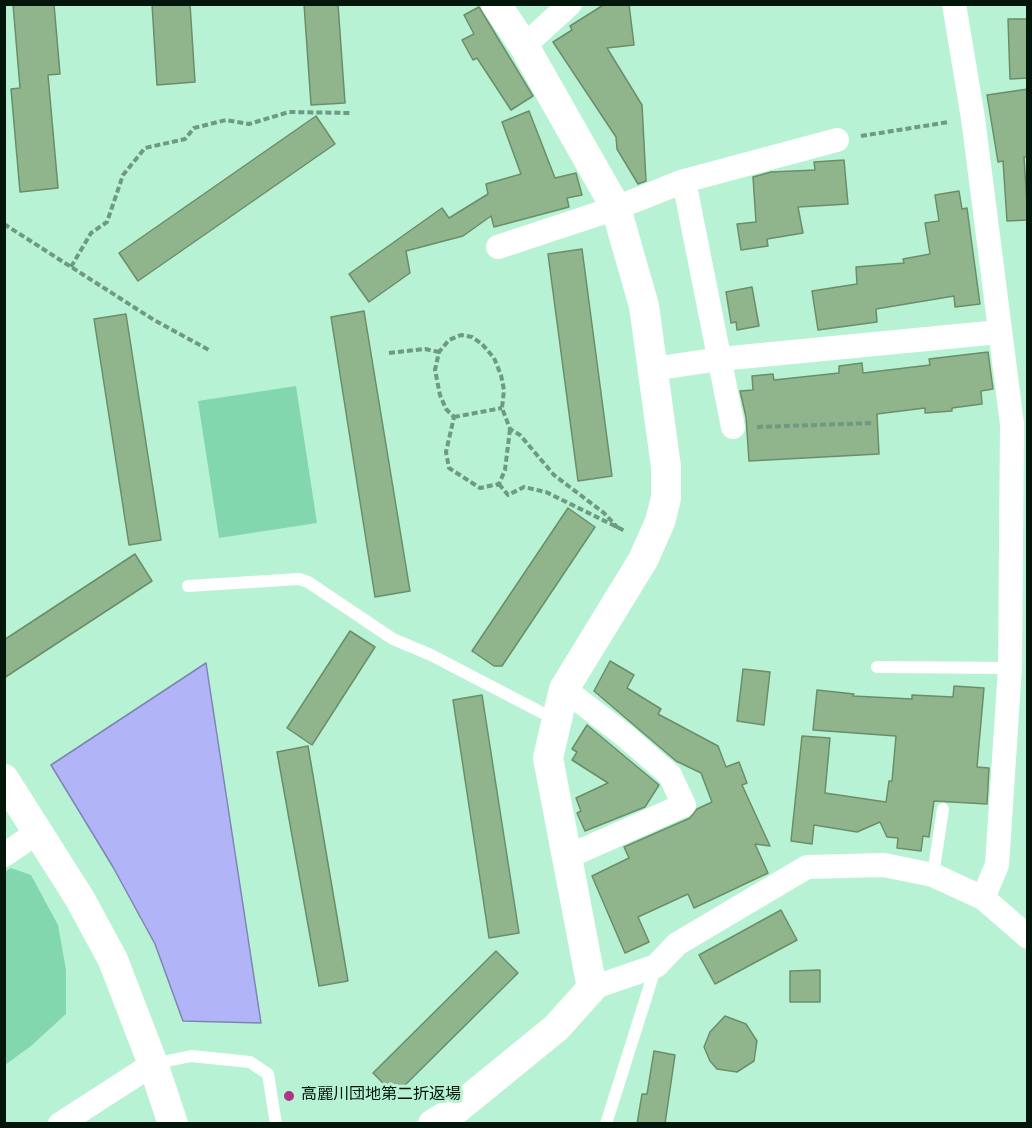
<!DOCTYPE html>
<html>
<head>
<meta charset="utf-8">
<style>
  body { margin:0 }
  #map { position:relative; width:1032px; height:1128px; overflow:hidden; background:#b8f2d5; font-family:Overpass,sans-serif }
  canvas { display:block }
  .frame { position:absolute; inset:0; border:6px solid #02160c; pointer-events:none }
</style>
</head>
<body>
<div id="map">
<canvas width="1032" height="1128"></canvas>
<div class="frame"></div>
</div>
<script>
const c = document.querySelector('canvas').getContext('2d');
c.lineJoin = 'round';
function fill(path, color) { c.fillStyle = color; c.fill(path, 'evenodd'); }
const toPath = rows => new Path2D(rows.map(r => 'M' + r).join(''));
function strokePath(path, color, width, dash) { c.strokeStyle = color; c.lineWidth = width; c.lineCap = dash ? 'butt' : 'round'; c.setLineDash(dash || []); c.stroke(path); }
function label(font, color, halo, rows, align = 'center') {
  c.font = font + ' Overpass,"Noto Sans JP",sans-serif'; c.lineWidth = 6; c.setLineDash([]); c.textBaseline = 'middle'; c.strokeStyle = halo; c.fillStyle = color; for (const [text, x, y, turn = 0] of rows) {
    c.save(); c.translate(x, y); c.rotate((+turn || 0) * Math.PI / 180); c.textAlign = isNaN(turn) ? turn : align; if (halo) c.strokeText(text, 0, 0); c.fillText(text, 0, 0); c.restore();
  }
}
const green = toPath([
  [296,386,317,523,219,538,198,401],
  [11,868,31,875,58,925,66,970,66,1014,31,1046,5,1065,4,872]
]);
const water = toPath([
  [206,663,261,1023,183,1021,155,944,113,867,51,765,206,663]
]);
const building = toPath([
  [13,4,54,4,60,74,48,75,58,188,20,192,11,89,20,88,13,4],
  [152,4,190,4,195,82,157,85,152,4],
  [304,4,338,4,345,103,311,105,304,4],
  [605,4,629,4,634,45,607,48,642,105,646,181,638,184,617,149,616,137,553,42,572,30,570,26,605,4],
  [479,7,533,96,511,110,477,58,473,60,462,40,474,34,464,15,479,7],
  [1008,19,1028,19,1028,78,1010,79,1008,19],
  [1028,89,1028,157,1024,157,1028,220,1007,221,1003,161,998,162,987,95,1028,89],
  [529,111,555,178,576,173,582,195,567,198,569,207,494,227,491,216,463,236,406,251,410,273,369,302,349,274,442,208,449,218,488,194,486,184,521,174,502,122,529,111],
  [316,116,335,144,138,281,119,253,316,116],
  [844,160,848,204,798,207,803,233,767,239,768,246,741,250,737,224,756,222,753,177,771,172,815,170,814,162,844,160],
  [959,191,962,209,967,208,980,304,955,307,954,296,876,309,877,322,818,330,812,291,857,284,856,267,904,263,903,259,930,254,925,223,939,221,935,195,959,191],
  [582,249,612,476,578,481,548,254,582,249],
  [752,287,759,326,737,330,736,322,731,323,726,292,752,287],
  [364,311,410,591,375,597,331,317,364,311],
  [126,314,161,540,129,545,94,319,126,314],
  [988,352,993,389,981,391,982,404,952,408,952,411,925,413,925,408,877,414,879,454,749,461,746,417,740,391,753,390,752,376,773,374,774,380,839,373,839,366,862,363,863,373,930,365,929,359,988,352],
  [568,508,595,527,502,666,494,666,472,651,568,508],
  [135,554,152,581,4,678,4,640,135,554],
  [350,631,375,647,312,745,287,728,350,631],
  [610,661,634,675,627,688,661,709,658,714,718,746,726,767,739,762,747,783,742,785,770,846,755,844,768,873,694,908,688,894,638,917,649,942,625,953,592,876,629,858,624,847,690,818,697,809,712,802,701,773,676,761,594,691,610,661],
  [743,669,770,672,764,725,737,721,743,669],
  [954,686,984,688,977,767,989,768,987,804,934,801,929,837,923,836,921,851,897,848,898,838,887,837,880,822,857,832,814,825,812,844,791,841,802,736,830,738,825,793,886,802,889,781,892,781,896,736,813,730,817,690,854,694,853,696,912,699,912,695,953,697,954,686],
  [482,695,519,933,489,938,453,700,482,695],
  [587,725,659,785,645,807,585,831,577,813,581,811,576,798,608,783,572,760,577,752,572,749,587,725],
  [308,746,348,981,319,986,277,752,308,746],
  [781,910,797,940,715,984,699,955,781,910],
  [496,951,518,973,395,1095,373,1073,496,951],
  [820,970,820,1002,790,1002,790,971,820,970],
  [725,1016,746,1024,757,1041,754,1061,737,1072,717,1069,710,1061,704,1047,710,1032,725,1016],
  [654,1051,675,1055,665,1124,637,1124,642,1094,647,1094,654,1051]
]);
const path = toPath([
  [861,136,949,122],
  [4,224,154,320,209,350],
  [71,267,91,233,107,222,123,175,145,148,185,139,194,128,226,120,249,124,289,112,351,113],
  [389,353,425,349,439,352],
  [454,417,502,408],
  [757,427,873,423],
  [510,429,505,470,499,484,480,488,449,468,446,452,454,417,446,409,440,395,435,370,439,352,449,340,461,335,472,337,482,344,494,358,501,375,504,390,502,408,510,429,520,435,554,475,604,513,618,528],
  [499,484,508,495,524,487,546,492,625,531]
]);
const service = toPath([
  [188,586,299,579,308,582,393,639,431,655,556,720],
  [877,667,1010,668],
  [933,875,943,809],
  [153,1064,191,1056,250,1062,268,1074,276,1124],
  [606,1124,656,966]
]);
const minor = toPath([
  [954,4,973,118,1012,424,1010,668,997,865,983,898],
  [524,46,570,4],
  [684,181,733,427],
  [498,247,616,208,684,181,837,140],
  [653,369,720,359,999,332],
  [564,689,624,735,670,775,684,805,567,857],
  [4,855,38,832],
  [592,988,656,966,677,944,807,867,884,865,933,875,983,898,1028,937],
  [60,1124,153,1064]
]);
const tertiary = toPath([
  [4,779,80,899,113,960,153,1064,173,1124],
  [433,1124,453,1112,556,1028,592,988,548,758,564,689,643,560,660,522,666,498,666,467,644,306,616,208,524,46,496,4]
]);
const markers = [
  [289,1096,6,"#af3589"]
];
const poiNames = [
  ["高麗川団地第二折返場",301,1096]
];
fill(green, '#83d7af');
fill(water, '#b2b4f8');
strokePath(water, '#7d85b1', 1.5);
fill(building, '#90b58c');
strokePath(building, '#6a8e67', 1.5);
strokePath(path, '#6e9983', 4, [6, 3]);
strokePath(service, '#fff', 12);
strokePath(minor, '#fff', 24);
strokePath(tertiary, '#fff', 30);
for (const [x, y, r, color] of markers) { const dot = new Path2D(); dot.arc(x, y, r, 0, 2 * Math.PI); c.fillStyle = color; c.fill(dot); strokePath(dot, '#b8f2d5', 2); }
label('16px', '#02160c', '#b8f2d5', poiNames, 'left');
</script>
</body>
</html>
